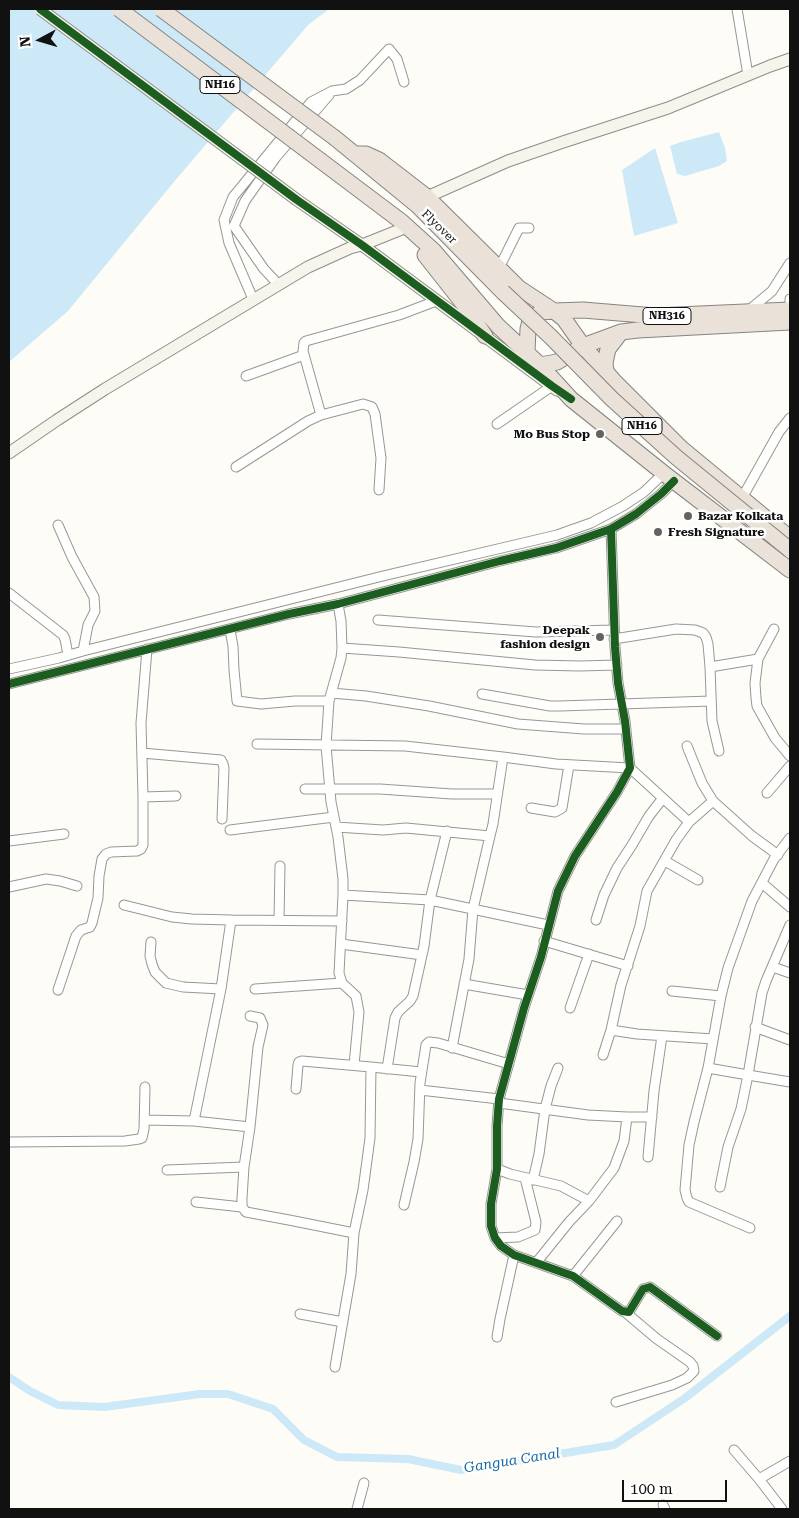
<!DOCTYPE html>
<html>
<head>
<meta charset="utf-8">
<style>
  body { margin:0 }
  #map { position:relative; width:799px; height:1518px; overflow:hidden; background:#fdfcf7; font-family:"Roboto Serif",serif }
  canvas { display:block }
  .frame { position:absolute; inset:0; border:10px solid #111; pointer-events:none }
  .north { position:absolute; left:15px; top:15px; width:50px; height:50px; -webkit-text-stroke:4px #fff; paint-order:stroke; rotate:264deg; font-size:14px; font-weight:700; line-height:20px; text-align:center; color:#111 }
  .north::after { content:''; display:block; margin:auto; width:18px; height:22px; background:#111; clip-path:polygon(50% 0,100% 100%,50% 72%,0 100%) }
  .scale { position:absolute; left:622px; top:1480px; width:105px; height:22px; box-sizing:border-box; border:2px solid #111; border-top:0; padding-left:6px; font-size:15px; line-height:18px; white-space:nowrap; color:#111; -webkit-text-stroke:4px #fff; paint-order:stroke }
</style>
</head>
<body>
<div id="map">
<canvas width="799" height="1518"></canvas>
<div class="frame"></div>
<div class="north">N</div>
<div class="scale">100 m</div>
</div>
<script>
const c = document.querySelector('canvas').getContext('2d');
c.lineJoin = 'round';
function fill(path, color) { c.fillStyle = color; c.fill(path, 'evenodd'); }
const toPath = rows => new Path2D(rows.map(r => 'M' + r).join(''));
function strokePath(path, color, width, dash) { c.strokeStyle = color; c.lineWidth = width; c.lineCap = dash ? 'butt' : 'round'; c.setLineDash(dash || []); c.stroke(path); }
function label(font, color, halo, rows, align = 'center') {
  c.font = font + ' "Roboto Serif",serif'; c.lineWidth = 5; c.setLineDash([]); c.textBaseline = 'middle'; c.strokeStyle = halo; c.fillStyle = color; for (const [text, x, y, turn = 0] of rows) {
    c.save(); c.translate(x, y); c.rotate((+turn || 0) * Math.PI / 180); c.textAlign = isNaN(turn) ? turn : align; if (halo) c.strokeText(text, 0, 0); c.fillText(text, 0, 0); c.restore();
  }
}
const water = toPath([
  [9,9,329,9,308,25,173,183,68,311,9,362],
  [719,132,725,148,727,161,719,166,685,176,677,174,670,146,681,142],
  [655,148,678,223,634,236,622,170]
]);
const canal = toPath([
  [9,1377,30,1391,58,1405,104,1407,200,1394,228,1394,273,1409,304,1440,337,1457,408,1459,461,1470,614,1445,685,1398,790,1316]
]);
const street = toPath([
  [737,9,748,75],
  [499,268,519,228,529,228],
  [278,284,264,269,234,226,245,201,276,157,329,95],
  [253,299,229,243,224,220,233,197,311,102,332,91,346,89,360,80,389,49,397,59,404,82],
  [790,299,790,304],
  [748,311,772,291,790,263],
  [246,376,304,355],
  [321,415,363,404,372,407,375,414,381,458,379,490],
  [497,424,552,386],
  [236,467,308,421,321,415,303,351,304,343,306,341,399,315,436,301],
  [742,498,779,432,790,418],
  [58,525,72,557,94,597,95,611,88,625,83,651],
  [611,529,615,647,618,683,625,721,630,768,617,792,575,856,558,891,541,957,524,1008,499,1099,497,1126,497,1169,491,1204,491,1226,495,1238,501,1246,514,1255,573,1276,622,1311,629,1312,643,1289,650,1287,717,1336],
  [9,593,63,635,65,639,68,655],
  [338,604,341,621,342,648,341,658,329,701,326,746,331,802,338,837,343,879,343,895,339,973,342,983,356,996,359,1012,354,1065],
  [378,620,536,632,614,630],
  [774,629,758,659,755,683,756,698,757,706,775,738,790,756],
  [230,630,233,646,234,670,237,701,261,704,295,701,329,701],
  [614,639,676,629,695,630,703,633,706,637,708,644,710,667,758,659],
  [342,648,399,652,535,665,580,666,617,665],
  [710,667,712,721,719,751],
  [9,669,59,658,83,651,383,576,557,535,591,523,623,506,644,492,664,473],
  [9,684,289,614,338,604,500,561,556,548,611,529,636,514,661,494,674,481],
  [331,693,366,696,429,706,518,724,584,729,626,729],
  [482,694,550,706,560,706,711,701],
  [257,744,405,746,503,757,493,824,490,836,406,828,383,830,336,827],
  [687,746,702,783,713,801,752,836,778,855],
  [142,753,221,760,223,764,224,768,222,819],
  [503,757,556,764,630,768,689,822],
  [305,789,380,789,452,794,497,794],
  [767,793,790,766],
  [143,797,176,796],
  [531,808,555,812,562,808,569,765],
  [230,830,334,817],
  [9,841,64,834],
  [665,861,698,880],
  [762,883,790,907],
  [9,887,46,879,60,881,77,886],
  [343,895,430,900,548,925],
  [124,905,172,917,192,919,231,920],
  [279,920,280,866],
  [596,920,604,895,617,868,632,845,649,816,663,798],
  [342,921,231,920,221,989,194,1121,250,1127,244,1167,242,1198,242,1207,246,1212,289,1220,354,1233],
  [544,941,628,966],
  [151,942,150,956,152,964,155,972,166,983,183,987,221,989],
  [341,944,422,955],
  [773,967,790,973],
  [464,984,528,995],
  [255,989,342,983],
  [58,990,76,936,81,930,90,927,92,923,98,898,99,876,102,859,106,854,111,852,137,851,141,849,143,845,143,797,141,723,147,649],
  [672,991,721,996],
  [570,1008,589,954],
  [250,1016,260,1018,263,1025,258,1047,250,1127],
  [755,1027,790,1040],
  [611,1030,637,1034,713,1039],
  [452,1048,469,959,473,909,490,836],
  [603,1055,611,1030,621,985,640,926,647,891,676,840,689,822,713,801],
  [371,1067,421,1072],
  [708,1068,748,1075,762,993,766,981,790,925],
  [387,1069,395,1018,398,1012,410,1001,413,996,424,946,430,900,447,831],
  [296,1089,298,1065,299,1062,302,1061,371,1067,370,1138,363,1190,354,1233,351,1274,335,1367],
  [420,1090,499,1099],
  [499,1103,588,1115,627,1117,652,1117],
  [145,1120,194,1121],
  [9,1142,125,1141,139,1139,142,1138,144,1129,145,1087],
  [648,1157,654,1091,662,1036],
  [497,1169,510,1174,561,1186,589,1201],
  [167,1170,244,1167],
  [533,1180,539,1154,545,1109,551,1086,558,1068],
  [720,1187,728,1147,741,1109,748,1075,790,1082],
  [196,1202,242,1207],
  [404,1205,414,1162,418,1139,420,1083,426,1045,429,1042,438,1043,509,1064],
  [750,1228,689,1202,687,1198,685,1190,689,1145,694,1122,708,1068,721,996,728,968,752,901,774,859,790,838],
  [495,1238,518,1237,535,1230,536,1222,525,1178],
  [536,1263,569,1222,589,1201,614,1168,624,1141,627,1117],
  [573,1276,617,1221],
  [300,1314,343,1322],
  [497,1337,500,1319,514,1255],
  [616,1402,672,1385,687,1378,694,1371,693,1366,690,1362,657,1339,625,1312],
  [734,1450,759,1479,782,1509],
  [759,1479,790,1461],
  [663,1505,665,1509],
  [357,1509,364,1483]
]);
const secondary = toPath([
  [427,197,508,161,563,142,668,108,770,66,790,59],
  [297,200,362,245,557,390],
  [9,453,57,420,105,389,308,267,350,248,362,245,407,227]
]);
const highway = toPath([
  [335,138,418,206,503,292],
  [355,154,366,154,379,160,427,197,519,288,554,311,583,310,655,316,790,310],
  [321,161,402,222,434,251,498,326,540,365,571,399,666,475,790,570],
  [425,255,462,302,485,336],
  [790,322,638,330,621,332,583,346,614,381,681,448,790,538],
  [527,352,528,329,530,321,534,317,541,312,554,311,564,319,583,346,557,362,540,365],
  [606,371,605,363,608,349,621,332]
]);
const secondaryBridge = toPath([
  [40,9,297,200]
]);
const highwayBridge = toPath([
  [119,9,321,161],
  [161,9,335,138],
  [503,292,551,337,612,399,676,457,790,550]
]);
const cycleway = toPath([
  [40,9,297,200,362,245,552,386,571,399],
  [611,529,615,647,618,683,625,721,630,768,617,792,575,856,558,891,541,957,524,1008,499,1099,497,1126,497,1169,491,1204,491,1226,495,1238,501,1246,514,1255,573,1276,622,1311,629,1312,643,1289,650,1287,717,1336],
  [9,684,289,614,338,604,500,561,556,548,611,529,636,514,661,494,674,481]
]);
const markers = [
  [600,434,5,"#646362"],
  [688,516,5,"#646362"],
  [658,532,5,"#646362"],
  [600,637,5,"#646362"]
];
const shields = [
  [220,85,40],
  [667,316,48],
  [642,426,40]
];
const shieldNames = [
  ["NH16",220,85],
  ["NH316",667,316],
  ["NH16",642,426]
];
const streetNames = [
  ["Flyover",439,227,44]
];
const poiNames = [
  ["Mo Bus Stop",590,434],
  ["Bazar Kolkata",698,516,"left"],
  ["Fresh Signature",668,532,"left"],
  ["Deepak",590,630],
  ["fashion design",590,644]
];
const waterNames = [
  ["Gangua Canal",512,1461,-9]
];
fill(water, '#cde8f7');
strokePath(canal, '#cde8f7', 8);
strokePath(street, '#979795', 11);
strokePath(secondary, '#8e8d8b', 13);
strokePath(highway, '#858482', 17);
strokePath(street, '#fffffe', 9);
strokePath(secondary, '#f6f4eb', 11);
strokePath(highway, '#eae1d8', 15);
strokePath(secondaryBridge, '#8e8d8b', 13, []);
strokePath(highwayBridge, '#858482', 17, []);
strokePath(secondaryBridge, '#f6f4eb', 11);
strokePath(highwayBridge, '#eae1d8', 15);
strokePath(cycleway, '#1b5e20', 8);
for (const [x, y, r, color] of markers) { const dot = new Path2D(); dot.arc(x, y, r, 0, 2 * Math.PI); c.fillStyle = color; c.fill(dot); strokePath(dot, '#fff', 2); }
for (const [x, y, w] of shields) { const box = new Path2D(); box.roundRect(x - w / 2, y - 8.5, w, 17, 4); c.fillStyle = '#fff'; c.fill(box); strokePath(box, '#111', 1); }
label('bold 11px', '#111', null, shieldNames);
label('12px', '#111', '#fff', streetNames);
label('bold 12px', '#111', '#fff', poiNames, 'right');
label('italic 14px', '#1768a6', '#fff', waterNames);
</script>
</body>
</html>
